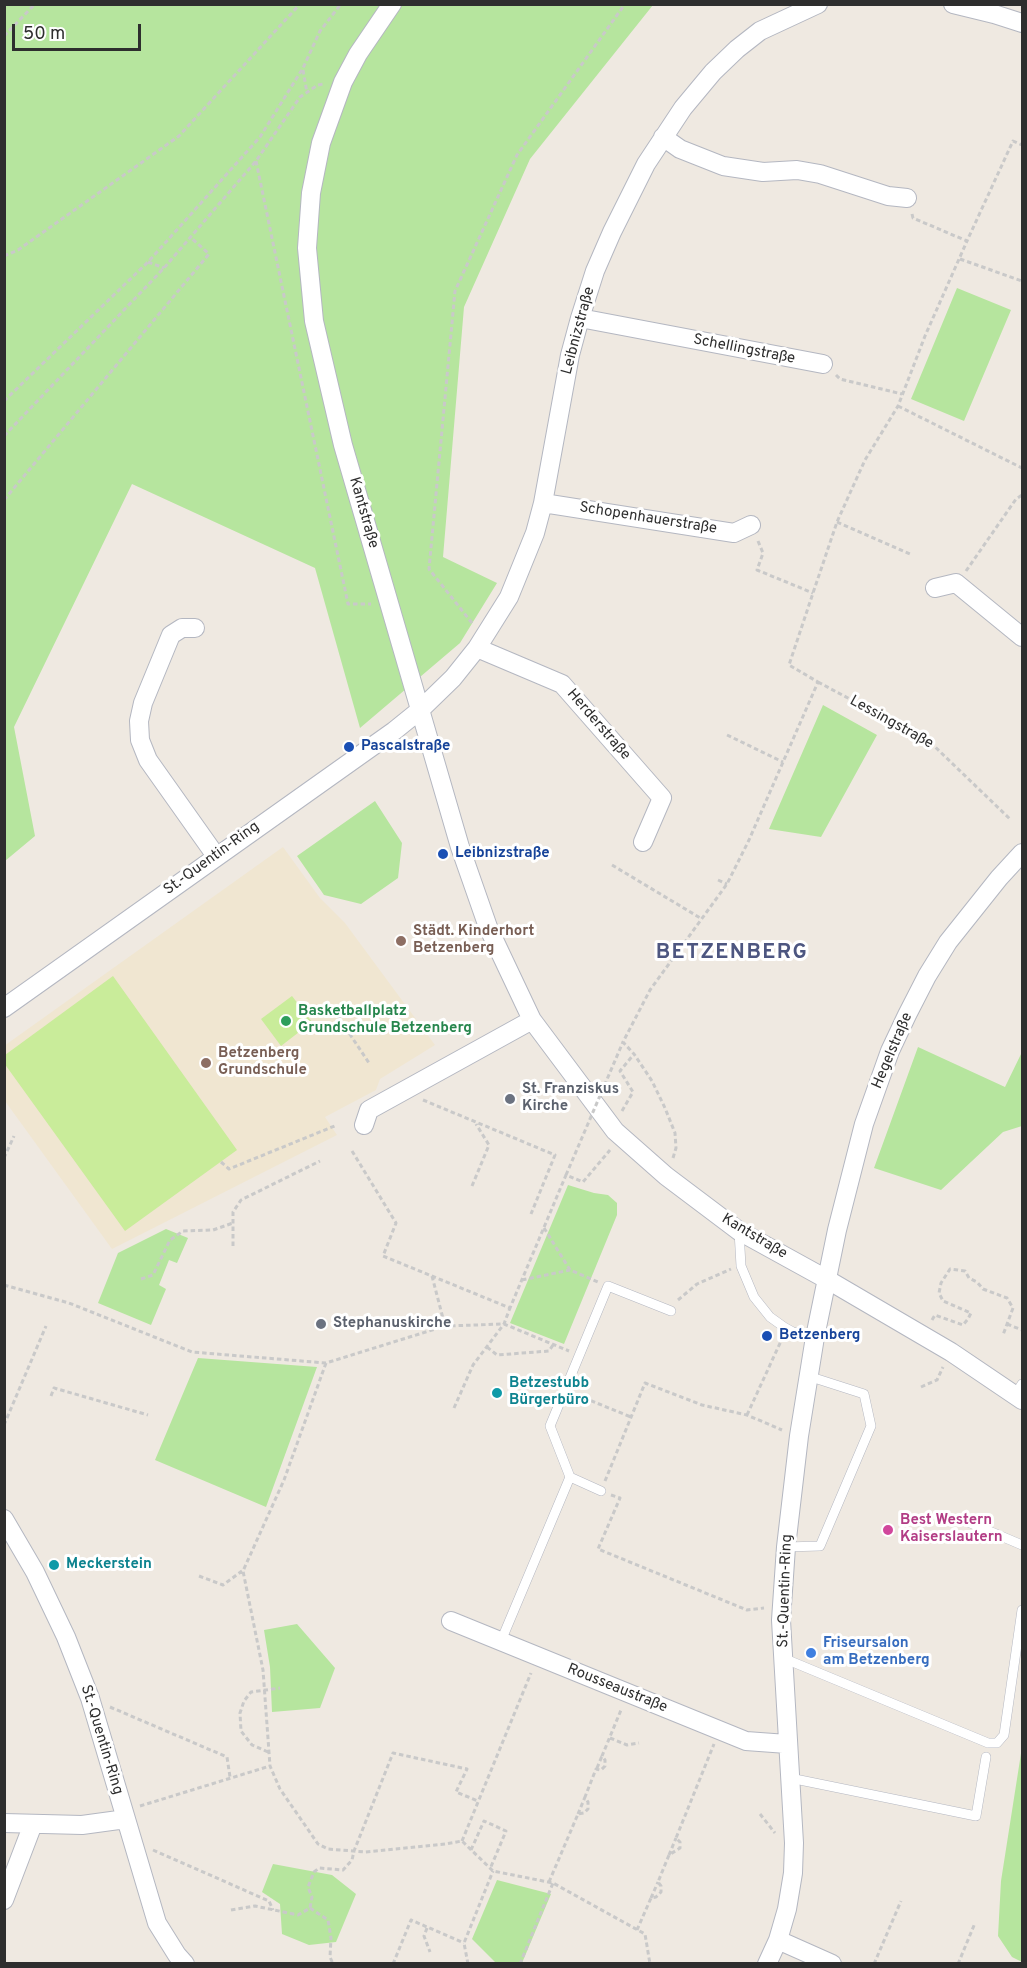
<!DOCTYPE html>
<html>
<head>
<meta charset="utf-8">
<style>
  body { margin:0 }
  #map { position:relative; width:1027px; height:1968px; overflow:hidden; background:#efe9e1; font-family:Overpass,sans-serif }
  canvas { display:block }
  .frame { position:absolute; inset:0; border:6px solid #2e2e2e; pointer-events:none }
  .scale { position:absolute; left:12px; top:24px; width:129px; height:27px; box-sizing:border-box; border:3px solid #2e2e2e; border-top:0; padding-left:8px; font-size:18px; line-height:21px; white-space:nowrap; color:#2e2e2e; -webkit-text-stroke:4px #fff; paint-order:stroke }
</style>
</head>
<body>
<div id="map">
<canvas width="1027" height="1968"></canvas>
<div class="frame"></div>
<div class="scale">50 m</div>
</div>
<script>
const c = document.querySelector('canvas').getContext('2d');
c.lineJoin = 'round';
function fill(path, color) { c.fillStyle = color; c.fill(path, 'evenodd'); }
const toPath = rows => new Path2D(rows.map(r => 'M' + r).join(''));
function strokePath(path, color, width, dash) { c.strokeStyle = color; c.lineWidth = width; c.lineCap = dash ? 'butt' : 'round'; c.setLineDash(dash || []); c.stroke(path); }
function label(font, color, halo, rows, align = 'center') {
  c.font = font + ' Overpass,sans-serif'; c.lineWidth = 6; c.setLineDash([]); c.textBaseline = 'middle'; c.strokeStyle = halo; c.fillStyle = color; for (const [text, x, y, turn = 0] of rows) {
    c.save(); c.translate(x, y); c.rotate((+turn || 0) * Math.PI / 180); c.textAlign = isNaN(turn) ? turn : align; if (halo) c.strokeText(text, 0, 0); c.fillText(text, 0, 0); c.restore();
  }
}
const education = toPath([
  [283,847,320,898,345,923,435,1045,380,1079,376,1090,325,1117,337,1135,112,1249,5,1101,4,1046]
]);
const green = toPath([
  [5,5,653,5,530,159,464,307,443,557,497,583,460,643,360,728,315,568,132,484,14,727,35,836,5,861],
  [957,288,1011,310,964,421,911,399],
  [823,705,877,735,821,837,769,829],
  [375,801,402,843,398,878,361,904,324,895,297,856],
  [918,1047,1005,1087,1022,1052,1022,1126,1003,1132,941,1190,874,1168],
  [568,1185,594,1193,608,1195,617,1203,617,1215,564,1344,510,1323],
  [166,1229,188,1238,177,1263,169,1260,159,1285,166,1289,151,1325,98,1303,118,1253],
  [198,1358,317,1367,266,1507,155,1460],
  [297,1624,335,1668,320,1708,272,1712,270,1667,264,1630],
  [1022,1747,1022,1962,1012,1957,998,1936,1001,1881],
  [273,1864,332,1875,356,1894,336,1942,309,1945,282,1934,280,1904,262,1892],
  [497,1880,551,1894,522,1963,499,1963,495,1962,472,1939]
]);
const pitch = toPath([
  [113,976,237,1150,125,1231,4,1063,5,1055],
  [292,996,312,1022,281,1046,261,1019]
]);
const path = toPath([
  [4,36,35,4],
  [303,70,307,93],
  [256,161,348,604,371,604],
  [912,214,913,218,967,241,1013,141,1022,145],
  [4,256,18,250,179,136,300,4],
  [960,259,1022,281],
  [148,262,164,268],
  [836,375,840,379,902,394],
  [4,401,148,262,260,137,303,68,320,31,341,4],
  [898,406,1022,468],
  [4,436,164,268,256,161,300,97,318,85,323,84],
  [4,500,209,254,190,237],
  [837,522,910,554],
  [758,541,763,553,757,570,813,593],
  [966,571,1016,499,1022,495],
  [472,623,429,569,455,291,517,155,625,4],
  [818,682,930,742,1011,820],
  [727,735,783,762],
  [612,865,702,919],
  [718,880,727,884],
  [337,1015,369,1063],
  [423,1100,555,1155,531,1214],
  [622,1111,633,1092,620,1071,634,1054],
  [352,1151,396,1223,383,1256,510,1308,566,1175,583,1182,610,1150],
  [4,1158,14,1136],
  [673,1158,676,1148,675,1133,665,1108,652,1081,634,1054,623,1042,650,990,727,884,749,840,818,682,789,665,813,593,837,522,850,493,865,460,898,406,925,336,967,241],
  [221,1162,229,1169,337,1125],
  [472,1186,489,1145,476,1124],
  [544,1228,570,1270,598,1282],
  [233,1246,233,1212,241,1200,320,1161],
  [432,1276,445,1326],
  [141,1279,153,1275,170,1240,183,1231,213,1230,233,1223],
  [522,1280,570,1270],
  [4,1285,69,1303,192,1352,326,1363,445,1326,504,1324,569,1351],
  [678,1300,697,1284,731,1269],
  [932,1320,935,1315,963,1325,968,1319,971,1313,943,1301,939,1293,941,1283,950,1269,965,1271,969,1278,977,1282,983,1289,1007,1298,1013,1308,1003,1335],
  [1007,1324,1022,1330],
  [487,1347,497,1355,549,1351,553,1345],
  [326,1363,284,1480,243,1571,263,1670,270,1766,280,1789,318,1844,328,1849,365,1852,445,1844,462,1841,493,1871,553,1883,645,1934,650,1964],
  [921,1387,937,1380,943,1367],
  [577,1395,631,1417],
  [51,1396,54,1388,148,1415],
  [454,1408,473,1365,504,1324,510,1308],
  [747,1415,781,1341],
  [4,1425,46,1326],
  [605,1481,645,1383,702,1405,747,1415,782,1430],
  [611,1495,620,1498,598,1549,747,1610,764,1608],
  [199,1576,223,1585,242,1571],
  [110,1707,227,1757,230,1777],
  [610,1738,627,1745,639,1743],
  [268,1752,252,1745,241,1731,240,1713,244,1701,251,1692,280,1688],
  [597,1768,602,1756],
  [140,1806,270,1766],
  [578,1814,585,1797],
  [760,1814,775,1833],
  [462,1841,531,1673],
  [153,1850,269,1901,273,1910],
  [471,1850,484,1821,506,1831,490,1869],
  [669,1855,676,1838],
  [549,1882,578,1814,584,1813,588,1809,588,1802,585,1797,596,1769,601,1770,605,1766,605,1760,602,1756,621,1710],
  [651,1898,658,1882],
  [310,1908,328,1920,331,1938,330,1957,333,1964],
  [231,1910,255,1906,298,1915,310,1908,312,1897,308,1887,314,1872,319,1868,343,1870,352,1860,354,1851,393,1753,467,1769,456,1792,478,1801],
  [427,1928,424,1936,430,1952],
  [637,1930,651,1898,656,1897,661,1892,661,1886,658,1882,669,1855,680,1848,680,1842,676,1838,714,1744],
  [393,1964,411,1920,464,1943],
  [468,1964,464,1943,493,1871],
  [520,1964,553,1883],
  [874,1964,901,1901],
  [958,1964,975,1923]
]);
const service = toPath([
  [739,1231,741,1266,754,1297,770,1317,784,1327,793,1332,815,1337],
  [1015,1395,1022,1384],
  [601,1491,570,1477,550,1426,608,1286,671,1311],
  [968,1522,1022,1545],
  [786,1547,820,1546,871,1426,864,1394,808,1376],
  [501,1641,570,1477],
  [783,1658,988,1743,997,1743,1004,1735,1022,1610],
  [790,1778,976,1816,986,1757]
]);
const minor = toPath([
  [392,4,358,54,343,82,321,143,311,193,307,248,314,321,343,445,460,847,488,927,532,1020,615,1131,666,1176,739,1231,828,1280,951,1352,1022,1400],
  [953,4,994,14,1022,23],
  [663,137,680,149,723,166,763,172,797,170,820,174,888,196,907,198],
  [580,318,823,364],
  [543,503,734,533,751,525],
  [935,588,956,583,1022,637],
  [195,628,182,628,171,635,143,703,139,721,140,740,148,760,216,856],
  [477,648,562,684,662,798,643,842],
  [4,1008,394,731,420,710,453,678,477,648,509,597,535,533,543,503,570,355,580,318,595,271,612,232,646,164,683,108,713,72,737,49,760,31,818,4],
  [364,1125,369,1110,532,1020],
  [4,1519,35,1572,66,1637,90,1698,157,1923,177,1955,185,1964],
  [451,1621,746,1741,787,1744],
  [4,1823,82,1825,126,1819],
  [4,1900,33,1824],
  [778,1940,832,1964],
  [767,1964,778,1940,787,1909,793,1873,794,1843,781,1620,786,1547,799,1436,815,1337,837,1230,864,1124,890,1051,907,1015,927,976,948,942,999,878,1022,853]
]);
const pathBridge = toPath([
  [566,1175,623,1042]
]);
const markers = [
  [349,747,6,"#1a4fb4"],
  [443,854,6,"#1a4fb4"],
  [401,941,6,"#8d6e63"],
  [286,1021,6,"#2e9e5b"],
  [206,1063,6,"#8d6e63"],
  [510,1099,6,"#6b7280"],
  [321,1324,6,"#6b7280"],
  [767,1336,6,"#1a4fb4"],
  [497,1393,6,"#0f9aa8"],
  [888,1530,6,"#d1479c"],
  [54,1565,6,"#0f9aa8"],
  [811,1653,6,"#3f7fe0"]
];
const streetNames = [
  ["Leibnizstraße",579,331,-75],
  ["Schellingstraße",744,350,11],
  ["Kantstraße",363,513,74],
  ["Schopenhauerstraße",648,519,9],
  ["Lessingstraße",891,723,29],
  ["Herderstraße",598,725,49],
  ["St.-Quentin-Ring",212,859,-36],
  ["Hegelstraße",893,1051,-67],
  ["Kantstraße",754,1237,31],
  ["St.-Quentin-Ring",786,1591,-88],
  ["Rousseaustraße",617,1689,22],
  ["St.-Quentin-Ring",101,1740,73]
];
const transitNames = [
  ["Pascalstraße",361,747],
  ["Leibnizstraße",455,854],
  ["Betzenberg",779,1336]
];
const educationNames = [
  ["Städt. Kinderhort",413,932],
  ["Betzenberg",413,949],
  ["Betzenberg",218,1054],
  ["Grundschule",218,1071]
];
const leisureNames = [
  ["Basketballplatz",298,1012],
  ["Grundschule Betzenberg",298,1029]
];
const worshipNames = [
  ["St. Franziskus",522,1090],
  ["Kirche",522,1107],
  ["Stephanuskirche",333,1324]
];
const cultureNames = [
  ["Betzestubb",509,1384],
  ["Bürgerbüro",509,1401],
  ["Meckerstein",66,1565]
];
const hotelNames = [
  ["Best Western",900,1521],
  ["Kaiserslautern",900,1538]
];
const shopNames = [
  ["Friseursalon",823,1644],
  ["am Betzenberg",823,1661]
];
const districtNames = [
  ["BETZENBERG",732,954]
];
fill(education, '#f0e6d1');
fill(green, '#b6e59e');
fill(pitch, '#c9ec9a');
strokePath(service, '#b4b7c1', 10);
strokePath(minor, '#b4b7c1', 20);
strokePath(path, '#c9c9c9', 3, [4.5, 3]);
strokePath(service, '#fff', 9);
strokePath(minor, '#fff', 18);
strokePath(pathBridge, '#c9c9c9', 3, [4.5, 3]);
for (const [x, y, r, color] of markers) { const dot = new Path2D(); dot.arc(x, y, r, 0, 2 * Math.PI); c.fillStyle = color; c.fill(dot); strokePath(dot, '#fff', 2); }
label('15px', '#2e2e2e', '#fff', streetNames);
label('bold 15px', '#164399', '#fff', transitNames, 'left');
label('bold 15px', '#785e54', '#fff', educationNames, 'left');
label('bold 15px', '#27864d', '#fff', leisureNames, 'left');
label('bold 15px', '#5b616d', '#fff', worshipNames, 'left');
label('bold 15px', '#0d838f', '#fff', cultureNames, 'left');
label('bold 15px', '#b23c85', '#fff', hotelNames, 'left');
label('bold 15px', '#366cbe', '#fff', shopNames, 'left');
c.letterSpacing = '1.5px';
label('bold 21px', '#4d5680', '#fff', districtNames);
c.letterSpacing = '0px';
</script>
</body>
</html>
